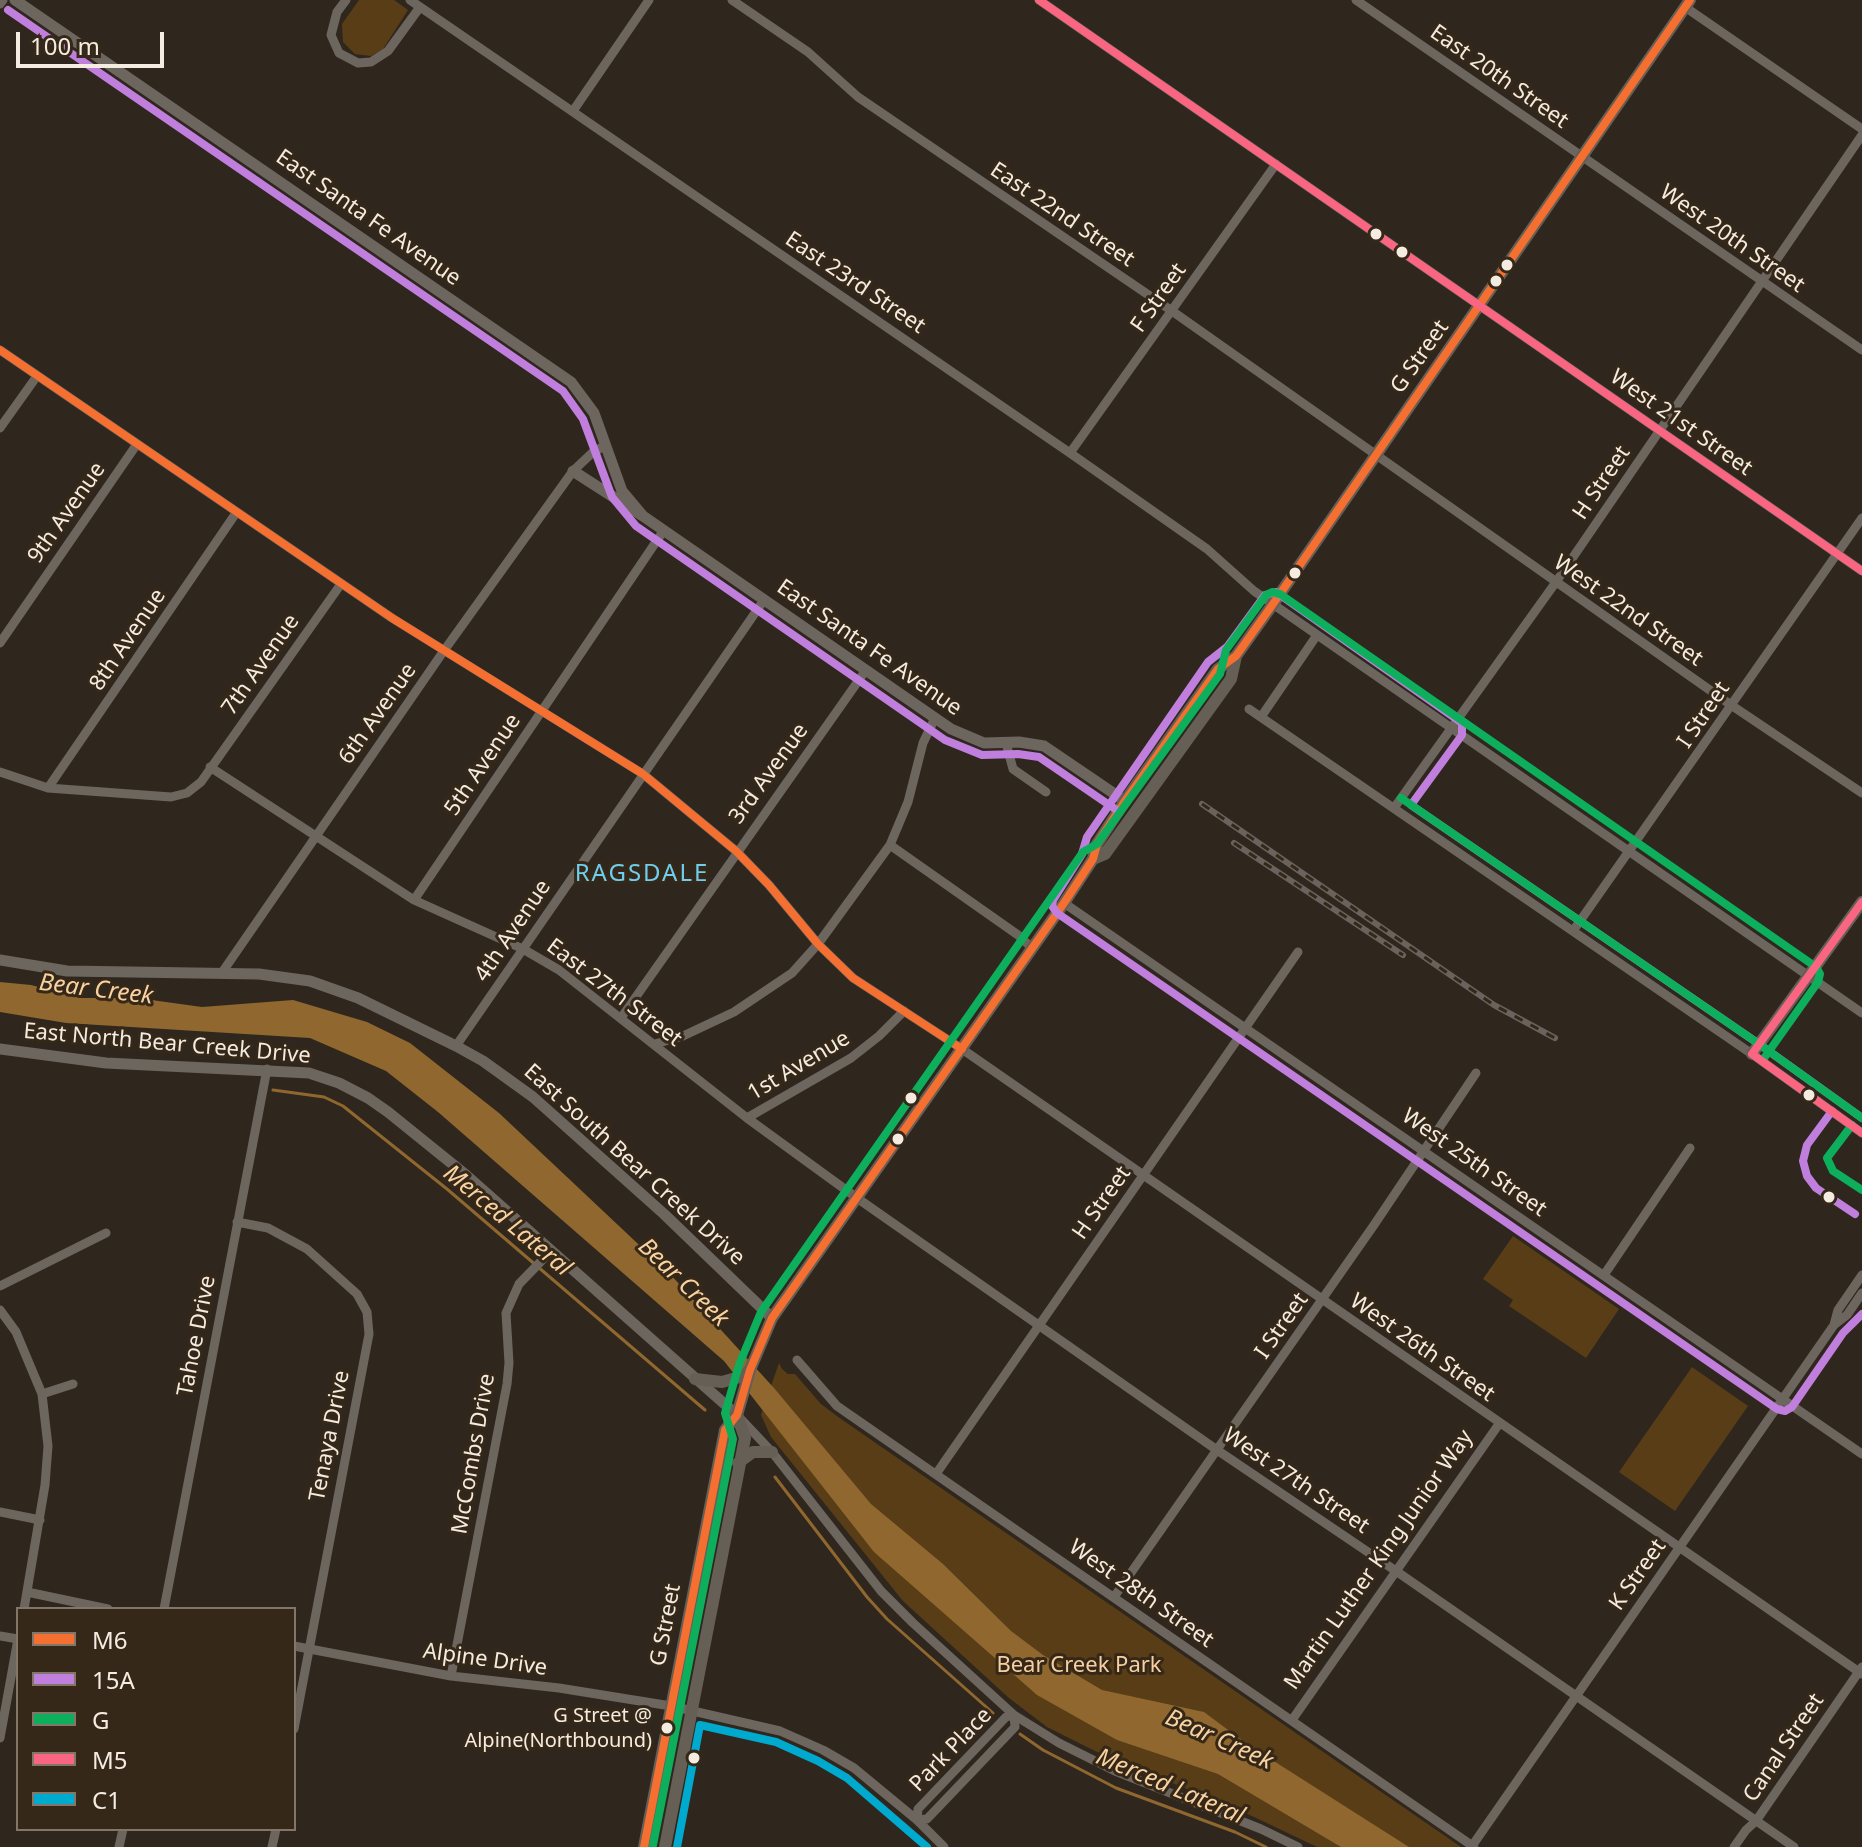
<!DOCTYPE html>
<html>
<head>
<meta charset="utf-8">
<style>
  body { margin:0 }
  #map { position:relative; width:1862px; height:1847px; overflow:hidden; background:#2f271e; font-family:"Noto Sans",sans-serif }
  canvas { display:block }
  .legend { position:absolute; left:16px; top:1607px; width:280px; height:224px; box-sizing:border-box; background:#352818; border:2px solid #817668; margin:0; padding:10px 14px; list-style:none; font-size:24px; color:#f4ebe1 }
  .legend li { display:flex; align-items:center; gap:16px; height:40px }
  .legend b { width:40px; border:2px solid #817668 }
  .scale { position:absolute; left:16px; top:32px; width:148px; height:36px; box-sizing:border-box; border:4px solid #f4ebe1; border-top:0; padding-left:10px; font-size:24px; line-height:28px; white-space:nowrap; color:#f4ebe1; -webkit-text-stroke:6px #352818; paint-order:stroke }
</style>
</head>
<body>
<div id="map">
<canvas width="1862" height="1847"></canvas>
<ul class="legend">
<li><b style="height:10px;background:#f46f30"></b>M6</li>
<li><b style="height:10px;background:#c07fdc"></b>15A</li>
<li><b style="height:10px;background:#0daf5c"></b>G</li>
<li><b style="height:10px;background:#fa6682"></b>M5</li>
<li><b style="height:10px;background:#00a9ce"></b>C1</li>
</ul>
<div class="scale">100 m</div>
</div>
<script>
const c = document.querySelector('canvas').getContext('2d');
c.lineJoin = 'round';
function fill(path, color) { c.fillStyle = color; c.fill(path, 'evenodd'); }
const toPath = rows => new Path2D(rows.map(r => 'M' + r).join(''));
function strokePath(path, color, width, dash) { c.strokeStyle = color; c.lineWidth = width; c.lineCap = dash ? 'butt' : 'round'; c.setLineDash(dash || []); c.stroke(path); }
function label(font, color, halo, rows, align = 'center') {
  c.font = font + ' "Noto Sans",sans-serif'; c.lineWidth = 6; c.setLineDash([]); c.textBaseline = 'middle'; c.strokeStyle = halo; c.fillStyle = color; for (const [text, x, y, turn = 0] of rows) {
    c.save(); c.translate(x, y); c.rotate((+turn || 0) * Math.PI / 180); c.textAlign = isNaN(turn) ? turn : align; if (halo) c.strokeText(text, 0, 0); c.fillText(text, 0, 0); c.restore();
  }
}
const green = toPath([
  [359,0,394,0,408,10,383,49,371,56,355,54,343,42,342,24],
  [1513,1236,1619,1309,1586,1358,1509,1306,1513,1300,1483,1279],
  [779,1363,782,1369,788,1374,795,1374,821,1404,841,1419,1461,1847,1317,1847,1252,1816,1095,1751,1047,1727,1009,1698,903,1601,771,1437,761,1415],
  [1692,1367,1748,1406,1675,1511,1619,1472]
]);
const water = toPath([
  [0,982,31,985,81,998,137,998,202,1007,293,1000,367,1022,410,1043,499,1113,670,1274,774,1388,871,1504,943,1564,1011,1631,1043,1655,1102,1690,1204,1712,1247,1744,1409,1847,1341,1847,1218,1774,1117,1740,1037,1695,874,1552,724,1361,438,1112,386,1071,310,1038,66,1023,0,1012]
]);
const stream = toPath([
  [273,1090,324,1097,343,1106,447,1189,705,1410],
  [775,1477,867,1597,887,1619,993,1713],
  [1020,1734,1043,1750,1116,1788,1235,1832,1266,1847]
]);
const minor = toPath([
  [346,0,337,12,331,35,339,53,358,63,371,62,388,51,420,7],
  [410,0,1070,453,1207,549,1254,591,1862,1013],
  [732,0,808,52,858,97,1172,311,1731,705,1862,793],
  [1039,0,1862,571],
  [1356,0,1862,350],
  [0,4,3,0],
  [1685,7,1862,129],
  [573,111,649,0],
  [0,350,392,618,643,774,736,851,769,885,818,944,853,978,962,1049,1862,1674],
  [0,428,37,376],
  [1070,453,1276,164],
  [0,643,137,444],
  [1249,709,1752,1054,1862,1133],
  [1261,717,1317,635],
  [1006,743,1013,769,1046,792],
  [210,767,414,900,523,949,559,970,747,1118,857,1198,1217,1450,1396,1571,1794,1847],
  [0,772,48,788,171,797,187,793,201,782,341,584],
  [48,788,236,513],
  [1394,808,1556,582,1862,135],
  [890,845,1018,935,1032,948],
  [414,900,664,530],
  [1064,903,1862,1454],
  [1573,931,1862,518],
  [221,974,443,652,573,471,592,453,604,446],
  [621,1018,866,670],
  [655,1044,683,1036,734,1012,792,973,818,944,890,845,908,802,923,743,935,718],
  [456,1046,764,600],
  [747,1118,851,1058,879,1036,904,1011],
  [237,1222,268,1228,307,1249,357,1294,367,1312,369,1334,294,1729],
  [1604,1275,1690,1148],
  [0,1286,106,1233],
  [0,1310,16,1332,42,1394,48,1446,45,1485,24,1609],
  [1834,1325,1838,1310,1862,1275],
  [797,1360,837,1406,1474,1847],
  [42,1394,73,1384],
  [739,1417,772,1452,881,1591,913,1623,1014,1715,1059,1743,1115,1771,1261,1829,1298,1847],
  [936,1474,1298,952],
  [0,1512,40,1520],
  [27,1592,108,1609],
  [1114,1597,1374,1225,1476,1073],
  [164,1609,267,1069],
  [0,1636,18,1639],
  [294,1646,451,1676,559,1688,671,1706,780,1731,823,1750,854,1768,917,1820,944,1847],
  [451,1676,507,1384,509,1363,506,1313,519,1284,551,1251],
  [1014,1715,1015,1727,927,1819,917,1820,918,1809,1006,1717,1014,1715],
  [1292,1720,1499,1424],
  [0,1738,18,1639],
  [1472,1846,1834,1325,1847,1315,1862,1293],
  [119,1847,123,1829],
  [272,1847,276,1829],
  [1734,1847,1746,1830,1756,1821,1862,1667]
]);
const tertiary = toPath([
  [15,0,571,382,594,413,622,491,643,516],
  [573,471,643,516,951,729,984,743,1019,742,1044,746,1125,801],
  [0,960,67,971,259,974,310,981,358,998,456,1046,483,1061,533,1097,664,1214,772,1318],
  [0,1049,106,1063,309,1073,339,1083,368,1098,388,1112,466,1175,737,1415]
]);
const secondary = toPath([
  [1093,859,1105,854,1231,679,1236,656],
  [1752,1054,1862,902],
  [695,1379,722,1382,743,1376,750,1370],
  [738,1463,753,1452,772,1452],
  [644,1847,725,1430,737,1415,750,1370,772,1318,1064,903,1093,859,1097,844,1125,801,1218,669,1236,656,1273,604,1690,0],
  [665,1847,745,1438,737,1415]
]);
const rail = toPath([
  [1202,804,1494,1005,1555,1038],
  [1234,843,1403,955]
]);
const bus1 = toPath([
  [0,350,392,618,643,774,736,851,769,885,818,944,853,978,962,1049],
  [644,1847,725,1430,737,1415,750,1370,772,1318,1064,903,1093,859,1097,844,1125,801,1218,669,1236,656,1273,604,1690,0]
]);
const bus2 = toPath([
  [8,10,563,391,583,419,612,497,636,526,945,740,982,755,1018,754,1039,757,1118,811],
  [1832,1111,1807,1145,1803,1161,1807,1176,1816,1188,1855,1214],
  [1862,1118,1759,1044,1411,805,1462,735,1462,723,1276,592,1265,595,1227,647,1208,662,1087,837,1082,854,1053,900,1052,906,1057,913,1777,1409,1785,1411,1792,1407,1843,1333,1862,1314]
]);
const bus3 = toPath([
  [1401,798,1759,1044,1862,1118],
  [1852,1125,1827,1158,1833,1171,1862,1190],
  [653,1845,733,1439,725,1413,739,1365,761,1312,1083,852,1097,844,1220,674,1226,650,1266,595,1272,592,1280,594,1816,967,1820,974,1818,982,1762,1061]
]);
const bus4 = toPath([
  [1039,0,1862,571],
  [1862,902,1752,1054,1862,1133]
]);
const bus5 = toPath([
  [677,1847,700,1725,776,1742,818,1761,847,1778,927,1847]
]);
const markers = [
  [1376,234,7,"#f4ebe1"],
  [1402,252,7,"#f4ebe1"],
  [1507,265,7,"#f4ebe1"],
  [1496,281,7,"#f4ebe1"],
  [1295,573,7,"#f4ebe1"],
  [1809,1095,7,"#f4ebe1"],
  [911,1098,7,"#f4ebe1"],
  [898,1139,7,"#f4ebe1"],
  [1829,1197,7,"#f4ebe1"],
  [667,1728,7,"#f4ebe1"],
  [694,1758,7,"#f4ebe1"]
];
const busNames = [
  ["G Street @",652,1716],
  ["Alpine(Northbound)",652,1741]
];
const streetNames = [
  ["East 20th Street",1499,77,35],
  ["East 22nd Street",1062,215,34],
  ["East Santa Fe Avenue",368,218,35],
  ["West 20th Street",1732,239,35],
  ["East 23rd Street",855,283,34],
  ["F Street",1159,298,-55],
  ["G Street",1420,357,-55],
  ["West 21st Street",1681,423,35],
  ["H Street",1602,483,-56],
  ["9th Avenue",67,513,-55],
  ["West 22nd Street",1628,611,35],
  ["8th Avenue",128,640,-56],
  ["East Santa Fe Avenue",869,648,35],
  ["7th Avenue",261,665,-55],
  ["6th Avenue",378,714,-55],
  ["I Street",1704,715,-56],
  ["5th Avenue",483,765,-56],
  ["3rd Avenue",769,774,-54],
  ["4th Avenue",513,931,-56],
  ["East 27th Street",614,993,37],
  ["East North Bear Creek Drive",167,1044,5],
  ["1st Avenue",799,1066,-31],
  ["West 25th Street",1474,1163,35],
  ["East South Bear Creek Drive",634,1165,42],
  ["H Street",1102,1203,-55],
  ["I Street",1282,1326,-55],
  ["Tahoe Drive",197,1336,-79],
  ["West 26th Street",1422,1348,35],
  ["Tenaya Drive",330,1436,-79],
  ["McCombs Drive",474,1454,-80],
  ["West 27th Street",1296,1481,34],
  ["Martin Luther King Junior Way",1379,1560,-55],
  ["K Street",1638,1575,-55],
  ["West 28th Street",1141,1594,35],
  ["G Street",666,1625,-79],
  ["Alpine Drive",485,1660,8],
  ["Canal Street",1784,1748,-56],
  ["Park Place",951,1750,-46]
];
const parkNames = [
  ["Bear Creek Park",1079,1666]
];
const neighbourhoodNames = [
  ["RAGSDALE",642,874]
];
const waterNames = [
  ["Bear Creek",96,990,7],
  ["Merced Lateral",507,1221,40],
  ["Bear Creek",683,1283,44],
  ["Bear Creek",1219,1740,24],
  ["Merced Lateral",1170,1787,23]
];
fill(green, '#583d17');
fill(water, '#90672e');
strokePath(stream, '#90672e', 3);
strokePath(minor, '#6c665f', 9);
strokePath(tertiary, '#6c665f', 11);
strokePath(secondary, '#665f56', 12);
strokePath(rail, '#6a635d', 6);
strokePath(rail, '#352818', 3, [9]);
strokePath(bus1, '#f46f30', 8);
strokePath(bus2, '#c07fdc', 8);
strokePath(bus3, '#0daf5c', 8);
strokePath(bus4, '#fa6682', 8);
strokePath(bus5, '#00a9ce', 8);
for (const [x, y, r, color] of markers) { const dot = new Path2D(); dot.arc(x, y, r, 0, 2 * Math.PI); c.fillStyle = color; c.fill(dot); strokePath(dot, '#352818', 3); }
label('20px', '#f4ebe1', '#352818', busNames, 'right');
label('22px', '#f4ebe1', '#352818', streetNames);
label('22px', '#f7cfa0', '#352818', parkNames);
c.letterSpacing = '2px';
label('24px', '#6fceed', '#352818', neighbourhoodNames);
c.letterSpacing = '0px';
label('italic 24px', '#f9d2a2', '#352818', waterNames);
</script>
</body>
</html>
